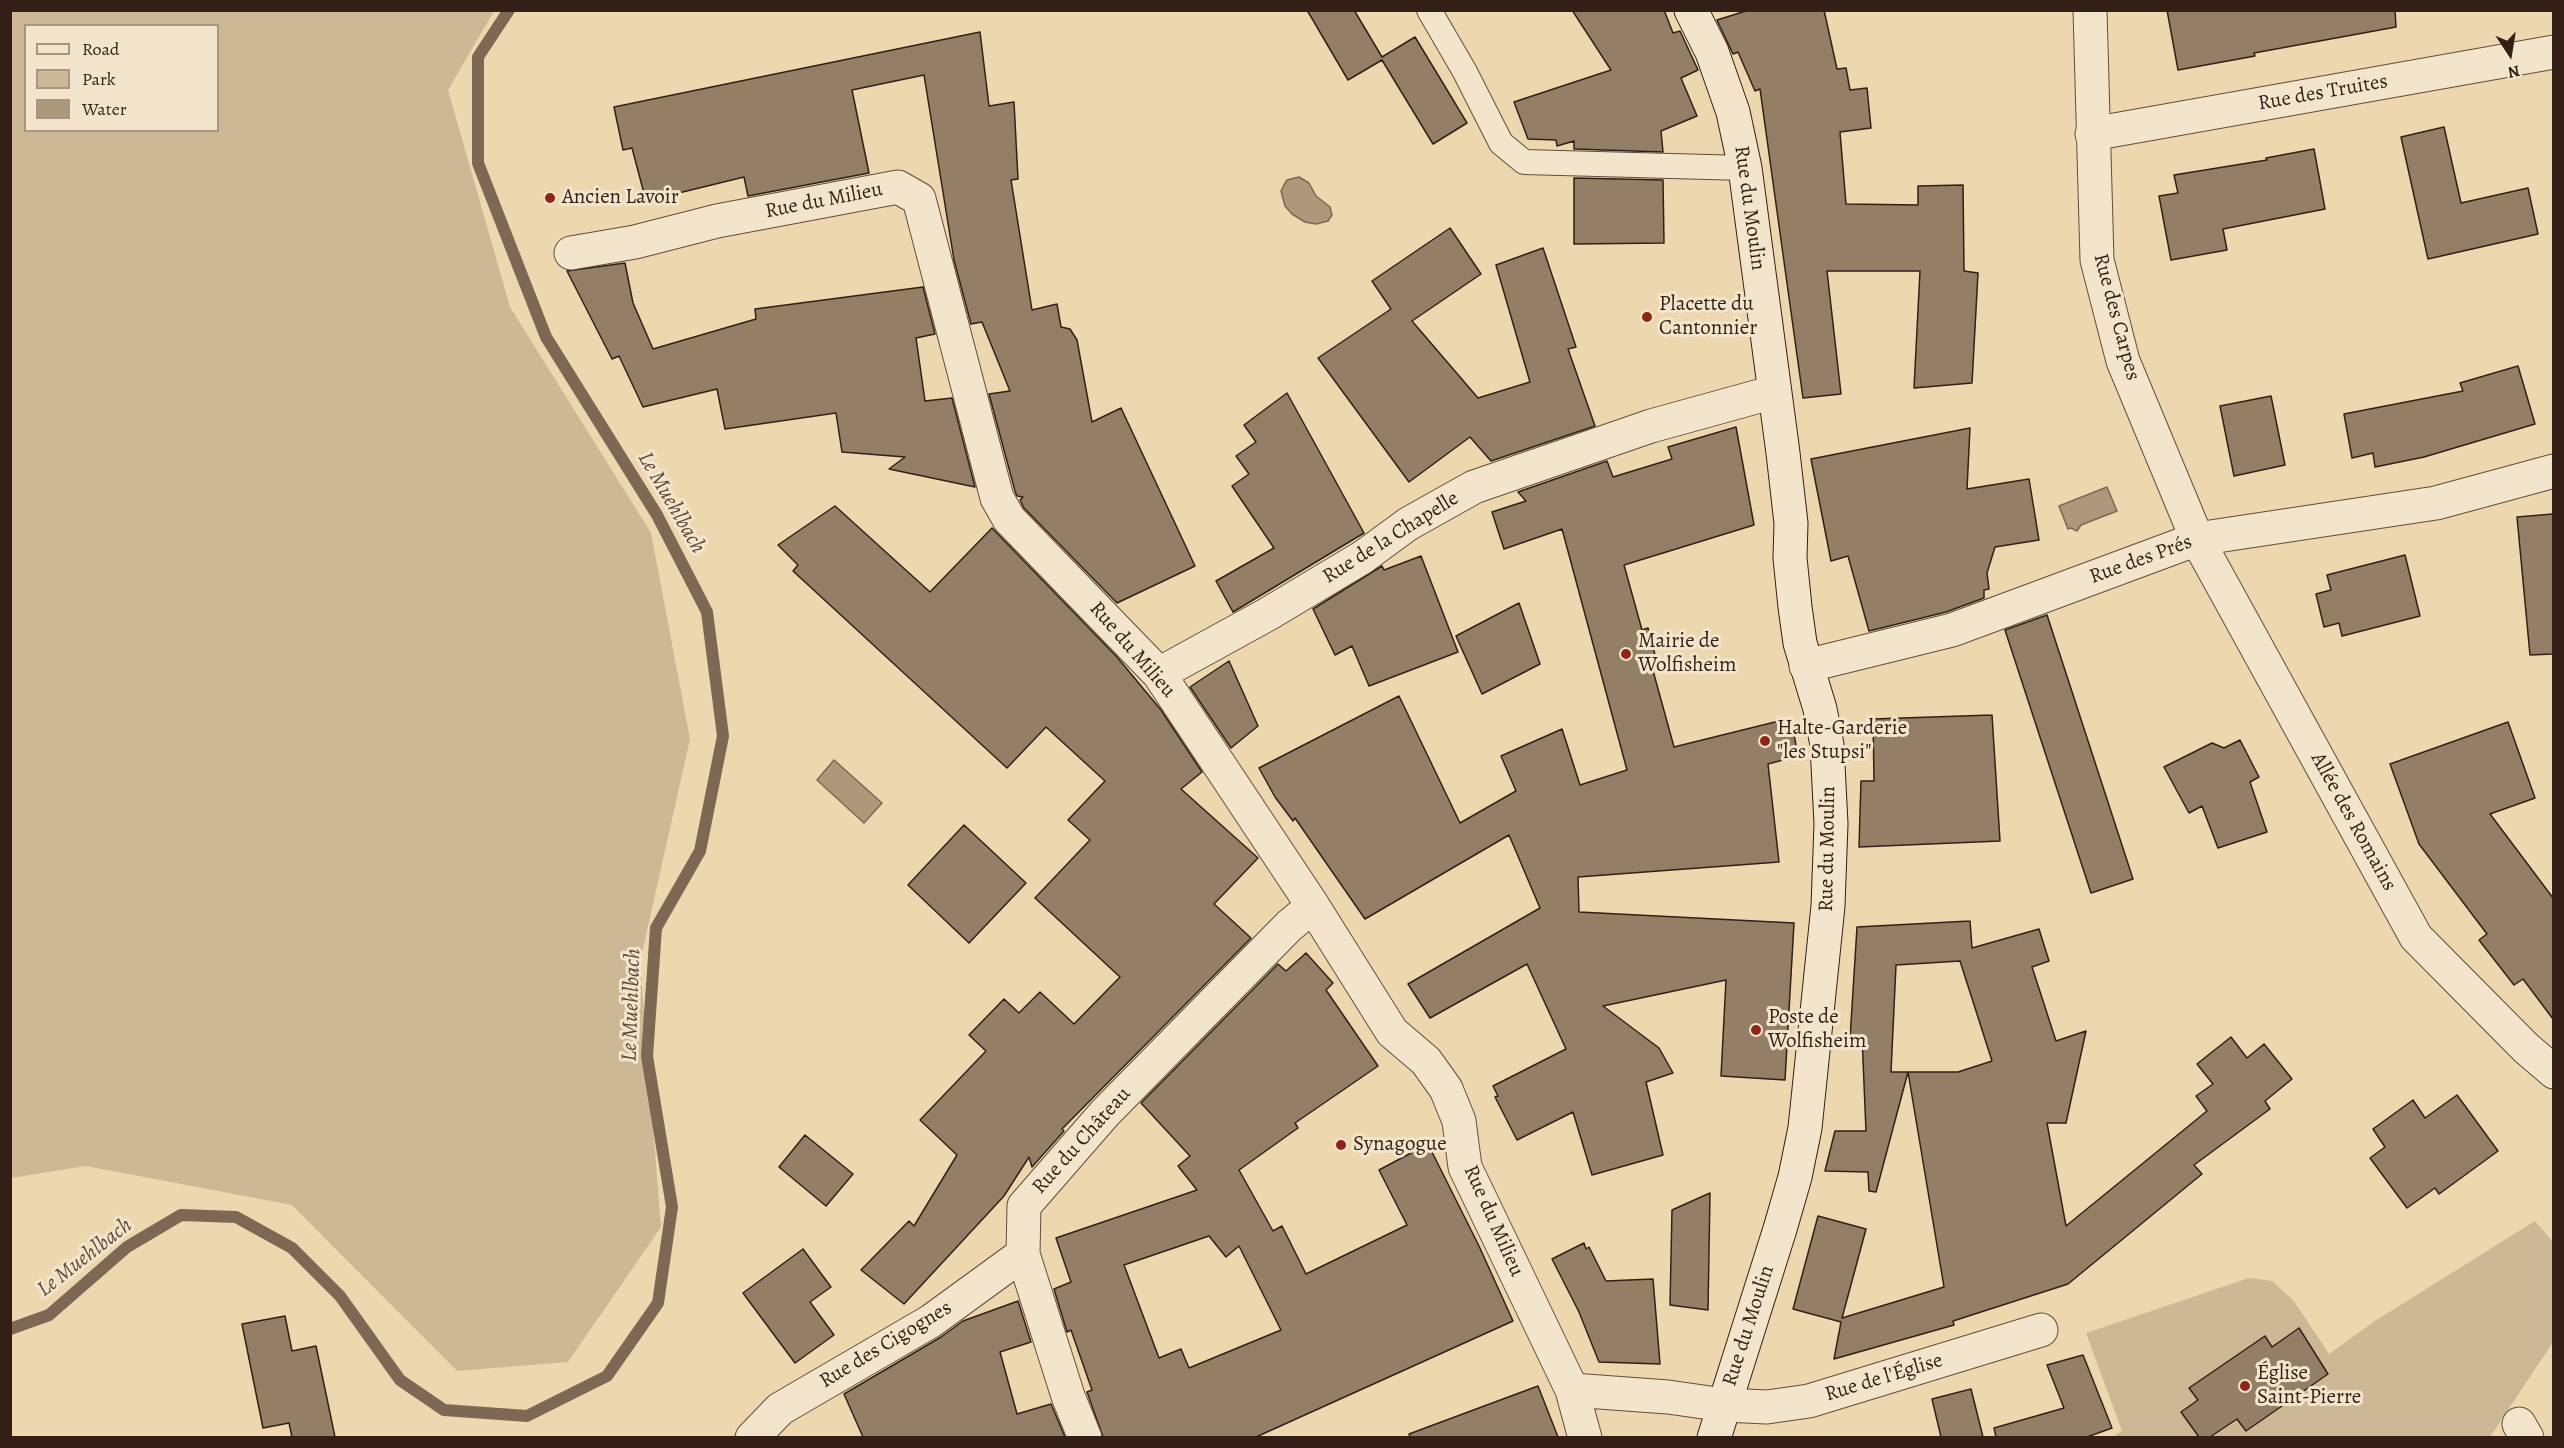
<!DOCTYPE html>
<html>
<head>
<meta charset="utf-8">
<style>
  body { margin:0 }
  #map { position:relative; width:2564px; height:1448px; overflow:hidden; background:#ecd7af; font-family:Alegreya,serif }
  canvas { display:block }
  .frame { position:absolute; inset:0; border:12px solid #331f16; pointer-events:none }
  .legend { position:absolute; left:24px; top:24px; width:195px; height:108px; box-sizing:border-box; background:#f3e5cb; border:2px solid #a69683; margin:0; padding:8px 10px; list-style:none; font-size:18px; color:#331f16 }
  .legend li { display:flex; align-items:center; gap:12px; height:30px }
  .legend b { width:30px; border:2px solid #a69683 }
  .north { position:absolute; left:2480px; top:24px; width:60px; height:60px; -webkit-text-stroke:4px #f3e5cb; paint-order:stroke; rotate:168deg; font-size:16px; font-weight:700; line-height:24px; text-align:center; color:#331f16 }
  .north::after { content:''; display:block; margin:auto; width:21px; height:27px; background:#331f16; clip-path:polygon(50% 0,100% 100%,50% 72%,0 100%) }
</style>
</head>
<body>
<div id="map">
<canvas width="2564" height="1448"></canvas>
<div class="frame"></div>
<ul class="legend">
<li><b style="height:8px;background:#f3e5cb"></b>Road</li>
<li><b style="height:16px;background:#cdb895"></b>Park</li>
<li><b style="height:16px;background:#ad987b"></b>Water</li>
</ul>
<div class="north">N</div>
</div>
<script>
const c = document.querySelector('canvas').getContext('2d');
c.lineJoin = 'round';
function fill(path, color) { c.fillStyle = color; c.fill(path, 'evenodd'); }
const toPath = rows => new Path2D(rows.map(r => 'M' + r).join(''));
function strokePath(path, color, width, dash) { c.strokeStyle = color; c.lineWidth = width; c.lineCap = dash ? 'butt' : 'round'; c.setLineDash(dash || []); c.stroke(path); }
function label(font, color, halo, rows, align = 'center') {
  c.font = font + ' Alegreya,serif'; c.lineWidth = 6; c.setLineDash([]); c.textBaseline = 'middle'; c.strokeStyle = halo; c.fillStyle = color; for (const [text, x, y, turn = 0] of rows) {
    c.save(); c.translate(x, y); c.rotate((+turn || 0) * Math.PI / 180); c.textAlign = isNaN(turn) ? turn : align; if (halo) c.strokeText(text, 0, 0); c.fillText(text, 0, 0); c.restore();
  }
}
const green = toPath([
  [11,10,494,11,448,90,510,307,651,533,690,739,640,962,661,1227,568,1362,457,1371,292,1205,86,1166,11,1178],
  [26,26,218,26,218,130,26,130],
  [2535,1221,2553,1242,2553,1342,2490,1437,2113,1437,2122,1431,2086,1333,2249,1278,2272,1281,2293,1300,2329,1354,2375,1321]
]);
const water = toPath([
  [1299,177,1309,183,1316,196,1330,207,1332,215,1328,221,1316,224,1305,222,1292,214,1285,206,1281,191,1284,185,1287,180,1299,177],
  [2107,487,2117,511,2081,525,2077,531,2071,528,2068,529,2059,506,2107,487],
  [834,760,882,803,864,823,817,780,834,760]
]);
const stream = toPath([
  [10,1329,49,1315,127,1247,181,1215,236,1217,292,1248,340,1296,400,1380,444,1410,527,1416,607,1376,658,1303,672,1207,647,1056,656,928,700,851,723,736,707,612,657,515,546,337,478,163,478,57,509,10]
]);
const building = toPath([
  [1307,10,1354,10,1382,57,1415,37,1467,123,1433,144,1382,60,1348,80,1307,10],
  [1572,10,1664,10,1673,33,1680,31,1698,70,1681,78,1697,116,1661,131,1663,152,1574,149,1574,141,1557,146,1556,140,1528,139,1514,102,1611,70,1572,10],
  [1749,10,1824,10,1837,69,1846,68,1850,90,1867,88,1871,128,1840,132,1846,204,1918,205,1918,186,1963,185,1964,271,1978,273,1972,383,1914,388,1920,271,1827,271,1841,394,1803,398,1760,89,1755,91,1738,52,1733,54,1717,20,1749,10],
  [2167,10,2395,10,2396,27,2254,53,2255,56,2178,70,2167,10],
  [980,32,989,106,1014,102,1018,179,1011,180,1032,310,1057,304,1061,327,1070,329,1077,340,1092,422,1121,408,1195,566,1117,603,1024,508,1020,500,1023,497,1017,496,1015,491,989,394,1010,391,982,322,971,324,954,260,924,75,852,90,869,173,748,196,744,177,646,201,632,148,623,150,614,107,980,32],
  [2444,127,2461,203,2528,188,2538,234,2428,259,2401,137,2444,127],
  [2314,149,2325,209,2223,229,2227,250,2171,260,2159,196,2178,193,2174,175,2267,160,2266,158,2314,149],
  [1574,178,1663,180,1664,243,1574,244,1574,178],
  [1450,228,1481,274,1412,321,1478,398,1530,382,1496,265,1543,248,1576,347,1568,349,1595,426,1491,461,1470,437,1409,482,1318,358,1391,309,1372,281,1450,228],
  [625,263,633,303,653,349,756,319,755,309,923,287,935,334,916,338,925,401,952,398,975,487,889,469,905,457,842,452,836,413,725,429,717,389,643,407,619,356,612,359,567,271,625,263],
  [2518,366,2535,424,2424,457,2375,467,2373,453,2352,458,2344,414,2463,391,2460,383,2518,366],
  [1287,393,1364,533,1233,612,1216,581,1274,548,1232,486,1249,474,1236,456,1256,442,1244,425,1287,393],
  [2271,396,2285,465,2234,476,2220,406,2271,396],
  [1736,427,1754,525,1624,565,1642,630,1648,628,1658,666,1652,667,1674,747,1791,718,1798,756,1768,764,1779,862,1578,877,1579,912,1794,923,1785,1080,1721,1076,1726,980,1603,1006,1659,1048,1673,1073,1646,1082,1663,1155,1592,1175,1573,1112,1517,1140,1495,1097,1498,1096,1493,1086,1566,1049,1527,964,1430,1018,1408,984,1540,908,1509,835,1365,919,1295,818,1293,821,1275,797,1259,768,1399,696,1460,823,1516,791,1501,756,1562,729,1580,785,1627,770,1562,529,1504,549,1492,512,1526,501,1518,492,1607,461,1613,477,1672,459,1668,447,1736,427],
  [1970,428,1967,489,2029,479,2039,540,1995,547,1987,573,1989,589,1984,590,1984,598,1946,612,1869,631,1848,556,1831,561,1811,459,1970,428],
  [835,506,930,592,992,528,1117,657,1161,710,1202,772,1181,789,1258,858,1214,904,1251,938,1062,1129,1064,1131,1032,1167,1029,1157,1004,1196,904,1304,861,1270,909,1221,914,1226,957,1155,920,1120,986,1051,969,1035,1004,999,1019,1013,1040,992,1074,1024,1120,977,1035,898,1090,840,1068,820,1105,781,1046,727,1007,768,793,571,798,565,778,545,835,506],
  [2553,514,2553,654,2530,655,2517,517,2553,514],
  [2405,555,2420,616,2342,636,2339,623,2324,627,2316,594,2331,590,2327,575,2405,555],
  [1421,556,1458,652,1369,686,1352,646,1335,655,1313,609,1382,566,1384,570,1421,556],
  [1519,603,1540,664,1482,694,1456,636,1519,603],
  [2047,615,2133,879,2091,893,2005,630,2047,615],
  [1229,661,1258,726,1231,748,1190,687,1229,661],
  [1992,715,2000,841,1859,847,1861,781,1874,781,1873,719,1992,715],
  [2508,722,2535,798,2490,814,2553,898,2553,1019,2523,979,2514,985,2479,940,2487,934,2419,844,2390,764,2508,722],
  [2240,740,2259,777,2250,782,2267,832,2218,848,2202,806,2189,813,2164,767,2212,743,2224,748,2240,740],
  [964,825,1026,883,969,943,908,885,964,825],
  [1970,921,1972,948,2039,929,2049,961,2032,967,2056,1041,2086,1031,2066,1123,2047,1123,2066,1226,2207,1111,2196,1096,2213,1084,2197,1064,2231,1037,2247,1058,2264,1044,2292,1079,2265,1101,2270,1109,2194,1165,2202,1174,2068,1284,1953,1321,1954,1325,1834,1359,1841,1322,1793,1309,1818,1216,1866,1229,1842,1318,1944,1287,1908,1072,1958,1072,1992,1061,1960,961,1896,965,1891,1072,1908,1072,1876,1192,1869,1191,1868,1172,1825,1171,1835,1131,1866,1131,1862,1036,1850,1039,1857,927,1970,921],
  [1306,953,1333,983,1326,990,1378,1066,1295,1123,1298,1128,1239,1170,1273,1231,1282,1226,1306,1274,1407,1225,1379,1170,1428,1144,1479,1246,1513,1321,1256,1437,1103,1437,1087,1392,1092,1390,1071,1330,1067,1332,1054,1289,1071,1282,1056,1238,1197,1190,1178,1166,1190,1156,1141,1103,1278,964,1286,971,1306,953],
  [1209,1236,1226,1257,1239,1246,1281,1330,1189,1368,1181,1349,1159,1358,1124,1265,1209,1236],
  [2457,1095,2498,1151,2439,1194,2435,1188,2407,1208,2370,1158,2385,1147,2373,1129,2413,1100,2425,1118,2457,1095],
  [805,1135,853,1174,826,1206,779,1167,805,1135],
  [1710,1193,1708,1310,1670,1305,1672,1210,1710,1193],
  [1584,1243,1586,1249,1589,1247,1606,1281,1653,1279,1660,1364,1599,1362,1579,1312,1552,1259,1584,1243],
  [803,1249,831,1287,810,1302,834,1335,795,1363,743,1293,803,1249],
  [1018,1301,1031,1342,1000,1352,1017,1414,1051,1404,1065,1437,863,1437,844,1394,941,1337,963,1321,1018,1301],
  [285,1316,292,1351,316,1346,335,1437,292,1437,289,1423,263,1428,242,1324,285,1316],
  [2299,1328,2328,1374,2246,1431,2237,1419,2210,1437,2199,1437,2181,1412,2198,1400,2189,1388,2265,1336,2272,1347,2299,1328],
  [2083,1355,2112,1428,2087,1437,1996,1437,1994,1428,2064,1408,2047,1365,2083,1355],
  [1538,1386,1558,1437,1410,1437,1409,1434,1538,1386],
  [1971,1389,1983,1437,1941,1437,1932,1399,1971,1389]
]);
const lane = toPath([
  [1429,10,1465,72,1501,143,1524,162,1745,168]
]);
const street = toPath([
  [2090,10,2097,260,2123,361,2197,539,2416,937,2526,1048,2554,1072],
  [2092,134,2554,52],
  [571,253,635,242,717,221,898,187,919,199,997,498,1009,519,1159,674,1313,906,1392,1032,1426,1061,1446,1089,1459,1121,1465,1167,1572,1390,1585,1438],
  [1806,666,1952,630,2197,539,2436,503,2554,471],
  [1159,674,1268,614,1363,557,1408,524,1474,487,1651,426,1774,392],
  [1572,1390,1668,1397,1724,1405,1767,1407,1809,1401,2041,1330],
  [2519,1424,2527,1438],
  [752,1438,780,1409,931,1321,1023,1254],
  [1085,1438,1068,1396,1023,1254,1024,1206,1105,1113,1289,926,1313,906]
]);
const secondary = toPath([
  [1691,10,1712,52,1733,112,1745,168,1783,453,1791,523,1790,558,1795,607,1800,643,1820,709,1827,745,1831,824,1828,906,1805,1128,1795,1177,1780,1229,1714,1438]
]);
const markers = [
  [550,198,6,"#8f2418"],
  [1647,317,6,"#8f2418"],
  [1626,654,6,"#8f2418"],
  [1765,741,6,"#8f2418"],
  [1756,1030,6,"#8f2418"],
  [1341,1145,6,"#8f2418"],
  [2245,1386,6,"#8f2418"]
];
const streetNames = [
  ["Rue des Truites",2323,93,-10],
  ["Rue du Milieu",824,201,-11],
  ["Rue du Moulin",1749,208,82],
  ["Rue des Carpes",2116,317,75],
  ["Rue de la Chapelle",1391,538,-32],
  ["Rue des Prés",2141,560,-20],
  ["Rue du Milieu",1132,650,49],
  ["Allée des Romains",2353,822,61],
  ["Rue du Moulin",1828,849,-89],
  ["Rue du Château",1082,1141,-48],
  ["Rue du Milieu",1493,1221,66],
  ["Rue du Moulin",1749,1326,-72],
  ["Rue des Cigognes",886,1345,-31],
  ["Rue de l'Église",1884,1378,-17]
];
const poiNames = [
  ["Ancien Lavoir",562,198],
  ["Placette du",1659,305],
  ["Cantonnier",1659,329],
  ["Mairie de",1638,642],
  ["Wolfisheim",1638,666],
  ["Halte-Garderie",1777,729],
  ["\"les Stupsi\"",1777,753],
  ["Poste de",1768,1018],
  ["Wolfisheim",1768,1042],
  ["Synagogue",1353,1145],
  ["Église",2257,1374],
  ["Saint-Pierre",2257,1398]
];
const waterNames = [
  ["Le Muehlbach",671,503,60],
  ["Le Muehlbach",632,1005,-88],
  ["Le Muehlbach",85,1258,-38]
];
fill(green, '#cdb895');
fill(water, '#ad987b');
strokePath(water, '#7c6853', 1.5);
strokePath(stream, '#7c6853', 12);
fill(building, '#937f66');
strokePath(building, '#331f16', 1.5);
strokePath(lane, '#614d3c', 26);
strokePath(street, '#614d3c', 35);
strokePath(secondary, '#331f16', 35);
strokePath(lane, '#f3e5cb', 24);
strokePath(street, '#f3e5cb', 33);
strokePath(secondary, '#f3e5cb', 33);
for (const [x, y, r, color] of markers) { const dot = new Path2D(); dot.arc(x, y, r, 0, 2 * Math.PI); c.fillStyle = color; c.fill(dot); strokePath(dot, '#f3e5cb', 2); }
label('21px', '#331f16', '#f3e5cb', streetNames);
label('21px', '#331f16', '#f3e5cb', poiNames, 'left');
label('italic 22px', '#5e4939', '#f3e5cb', waterNames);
</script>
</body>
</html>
